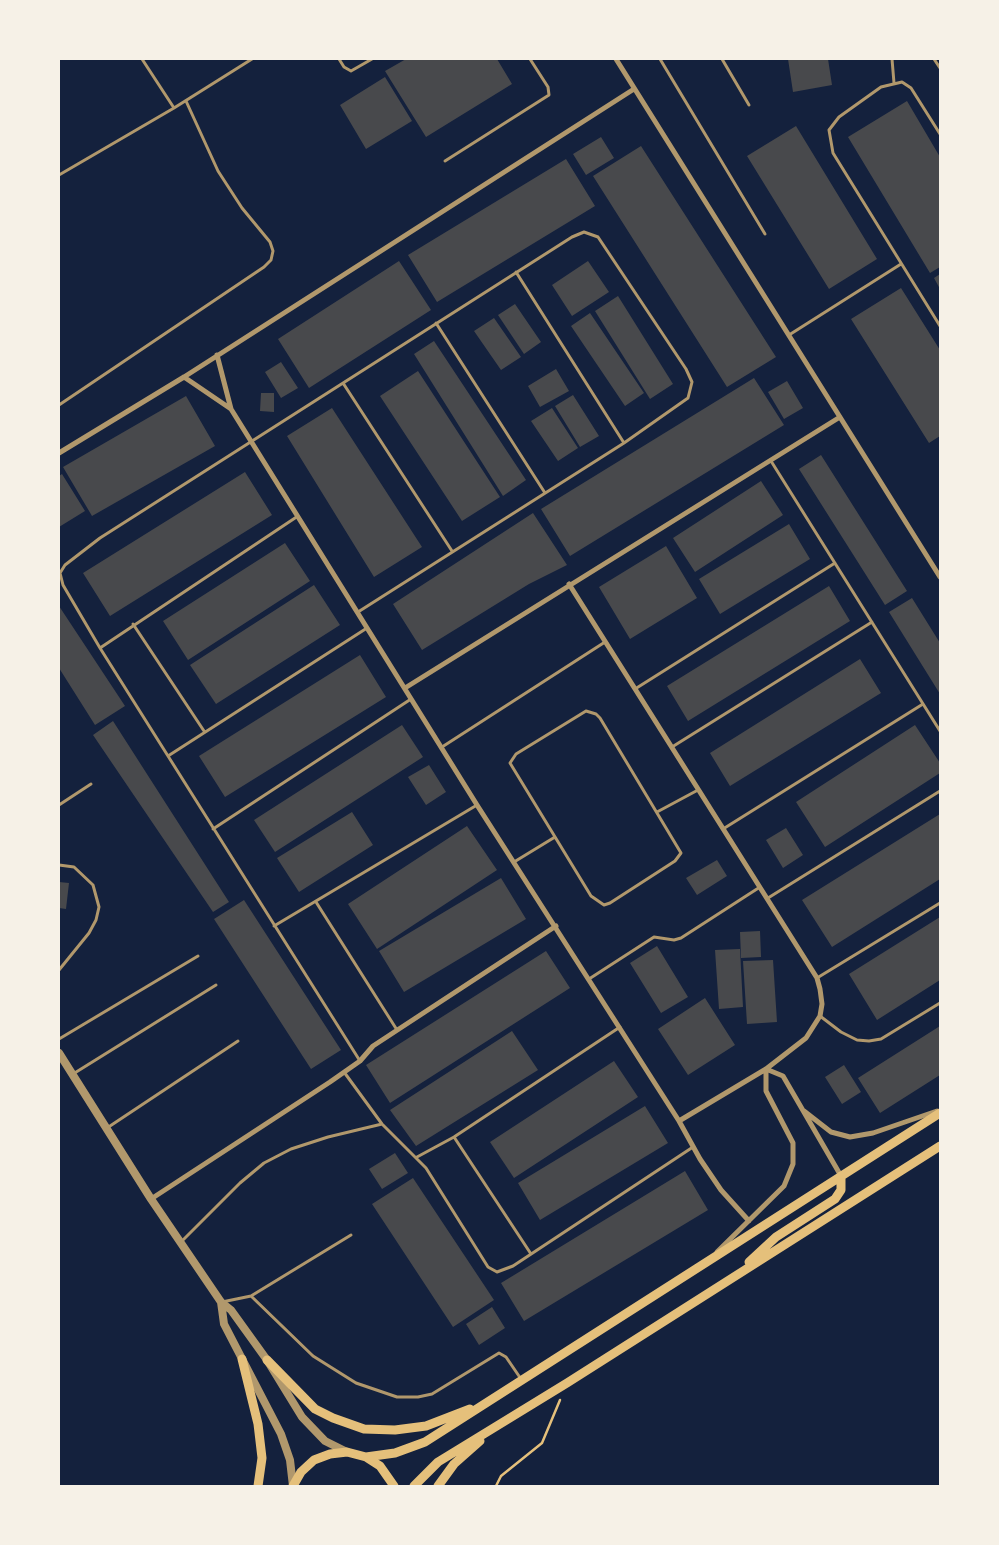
<!DOCTYPE html>
<html>
<head>
<meta charset="utf-8">
<style>
  body { margin:0 }
  #map { position:relative; width:999px; height:1545px; overflow:hidden; background:#14213d; font-family:"Varela Round",sans-serif }
  canvas { display:block }
  .frame { position:absolute; inset:0; border:60px solid #f6f1e7; pointer-events:none }
</style>
</head>
<body>
<div id="map">
<canvas width="999" height="1545"></canvas>
<div class="frame"></div>
</div>
<script>
const c = document.querySelector('canvas').getContext('2d');
c.lineJoin = 'round';
function fill(path, color) { c.fillStyle = color; c.fill(path, 'evenodd'); }
const toPath = rows => new Path2D(rows.map(r => 'M' + r).join(''));
function strokePath(path, color, width, dash) { c.strokeStyle = color; c.lineWidth = width; c.lineCap = dash ? 'butt' : 'round'; c.setLineDash(dash || []); c.stroke(path); }
const building = toPath([
  [406,59,497,59,512,84,426,137,385,71],
  [788,59,828,59,832,85,793,92],
  [385,77,412,121,366,149,340,105],
  [907,101,940,157,940,267,930,273,848,137],
  [796,126,877,259,829,289,747,156],
  [601,137,614,158,586,175,573,154],
  [641,146,776,357,727,387,593,176],
  [566,159,595,206,437,302,408,255],
  [399,261,431,310,309,388,278,339],
  [588,261,609,292,572,316,552,285],
  [940,274,940,289,934,278],
  [901,288,940,350,940,436,929,443,851,319],
  [618,296,673,384,650,399,595,311],
  [515,304,541,342,524,354,498,315],
  [590,313,644,393,625,406,571,326],
  [494,318,521,357,501,370,474,331],
  [434,341,526,480,503,496,414,354],
  [281,362,298,388,281,398,265,372],
  [556,369,569,391,540,407,528,386],
  [418,371,500,497,462,521,380,396],
  [754,378,784,425,570,556,541,509],
  [787,381,803,408,784,419,768,392],
  [261,393,274,393,274,412,260,411],
  [573,395,599,436,580,447,555,406],
  [186,396,215,446,92,516,63,467],
  [332,408,422,547,374,577,287,436],
  [552,408,578,448,558,461,531,421],
  [821,455,907,591,885,605,799,469],
  [245,472,272,515,110,616,83,573],
  [62,474,85,511,59,527,59,476],
  [761,481,783,515,695,572,673,538],
  [533,513,567,565,529,584,422,650,393,604],
  [789,524,810,559,720,614,699,579],
  [285,543,310,581,188,660,163,621],
  [666,546,697,598,630,639,599,587],
  [314,585,340,625,216,704,190,665],
  [829,586,850,621,688,721,667,686],
  [912,598,940,643,940,694,889,612],
  [59,606,125,706,95,725,59,668],
  [360,655,386,697,225,797,199,756],
  [860,659,881,693,730,786,710,753],
  [113,721,229,902,213,912,93,735],
  [402,725,423,757,275,852,254,820],
  [915,725,940,763,940,773,825,847,796,802],
  [429,765,446,792,426,805,408,777],
  [352,812,373,845,299,892,277,858],
  [940,814,940,879,832,947,802,900],
  [467,826,497,870,377,949,348,904],
  [786,828,803,855,783,868,766,840],
  [717,860,727,876,697,895,686,878],
  [501,878,526,919,404,992,379,951],
  [59,882,69,883,66,909,59,908],
  [244,900,341,1050,311,1069,214,919],
  [940,917,940,980,877,1020,849,974],
  [760,931,761,957,741,958,740,932],
  [657,946,688,997,661,1013,630,963],
  [740,949,743,1007,719,1009,715,950],
  [546,951,570,988,390,1103,366,1065],
  [773,960,777,1022,747,1024,743,961],
  [705,998,735,1045,688,1075,658,1029],
  [940,1026,940,1075,880,1113,858,1078],
  [512,1031,538,1070,416,1146,390,1110],
  [614,1061,638,1097,514,1178,490,1142],
  [844,1065,861,1092,842,1104,825,1077],
  [645,1106,668,1143,540,1220,518,1183],
  [395,1153,408,1173,382,1189,369,1169],
  [685,1171,708,1210,524,1321,501,1283],
  [413,1178,494,1300,453,1327,372,1204],
  [492,1307,505,1328,479,1345,466,1324]
]);
const path = toPath([
  [496,1486,501,1476,542,1443,560,1400]
]);
const service = toPath([
  [142,59,174,108],
  [339,59,344,67,351,71,372,59],
  [660,59,765,234],
  [722,59,749,105],
  [892,59,894,83],
  [934,59,940,68],
  [940,134,911,88,902,82,881,87,839,117,829,130,833,153,940,326],
  [445,161,549,95,548,87,530,59],
  [59,175,174,108,252,59],
  [516,272,624,443],
  [436,323,545,493],
  [789,335,901,264],
  [343,383,452,551],
  [59,405,264,267,271,260,273,251,270,242,242,208,218,171,186,101],
  [771,461,940,731],
  [358,612,624,443,688,398,692,382,686,369,598,237,584,232,572,237,100,538,65,565,60,573,63,585,100,648,360,1061],
  [133,624,204,731],
  [100,648,298,516],
  [635,689,835,563],
  [586,711,596,714,600,718,681,853,675,861,610,903,604,905,591,896,510,763,516,754,586,711],
  [442,747,605,642],
  [672,747,872,622],
  [168,756,367,628],
  [59,805,91,784],
  [657,812,698,790],
  [213,829,411,699],
  [723,829,923,704],
  [514,862,555,837],
  [59,865,74,867,93,885,99,907,96,920,89,933,59,970],
  [768,898,940,791],
  [316,902,397,1030],
  [274,926,477,805],
  [817,978,940,903],
  [589,979,654,937,674,940,681,938,760,887],
  [820,1016,841,1032,857,1040,869,1041,881,1039,940,1003],
  [59,1039,198,956],
  [344,1072,382,1124,426,1168,488,1267,497,1272,513,1266,693,1147],
  [73,1074,216,985],
  [107,1128,238,1041],
  [454,1137,531,1254],
  [417,1157,454,1137,620,1027],
  [181,1242,240,1183,264,1163,291,1149,328,1137,382,1124],
  [251,1296,313,1356,356,1383,397,1397,418,1397,432,1394,499,1353,506,1357,521,1379],
  [222,1302,251,1296,351,1235]
]);
const minor = toPath([
  [616,59,940,577],
  [217,355,231,409,477,805,679,1121,700,1159,721,1190,749,1221],
  [184,377,231,409],
  [59,453,184,377,634,89],
  [569,584,817,978,820,989,822,1004,820,1016,806,1038,766,1069,679,1121],
  [405,688,840,417],
  [766,1069,783,1076,841,1176],
  [804,1111,831,1132,850,1137,873,1133,937,1111],
  [151,1199,330,1082,360,1061,373,1046,556,926],
  [717,1252,784,1186,793,1164,793,1143,766,1091,766,1069]
]);
const tertiary = toPath([
  [59,1053,151,1199,221,1302,231,1310,267,1360,302,1417,325,1441,347,1452],
  [221,1302,224,1324,281,1434,290,1460,293,1486]
]);
const secondary = toPath([
  [749,1262,776,1237,835,1199,841,1190,841,1176],
  [242,1359,258,1424,262,1458,258,1486],
  [267,1360,315,1409,333,1418,364,1429,395,1430,426,1426,470,1409],
  [366,1457,395,1453,425,1442,940,1113],
  [293,1486,301,1472,314,1460,330,1454,347,1452,366,1457,380,1466,394,1486],
  [414,1486,438,1462,567,1383,940,1146],
  [438,1486,454,1464,480,1441]
]);
fill(building, '#48494c');
strokePath(path, '#e5c07b', 2.5);
strokePath(service, '#b1986c', 3);
strokePath(minor, '#b1986c', 5);
strokePath(tertiary, '#b1986c', 8);
strokePath(secondary, '#e5c07b', 9);
</script>
</body>
</html>
